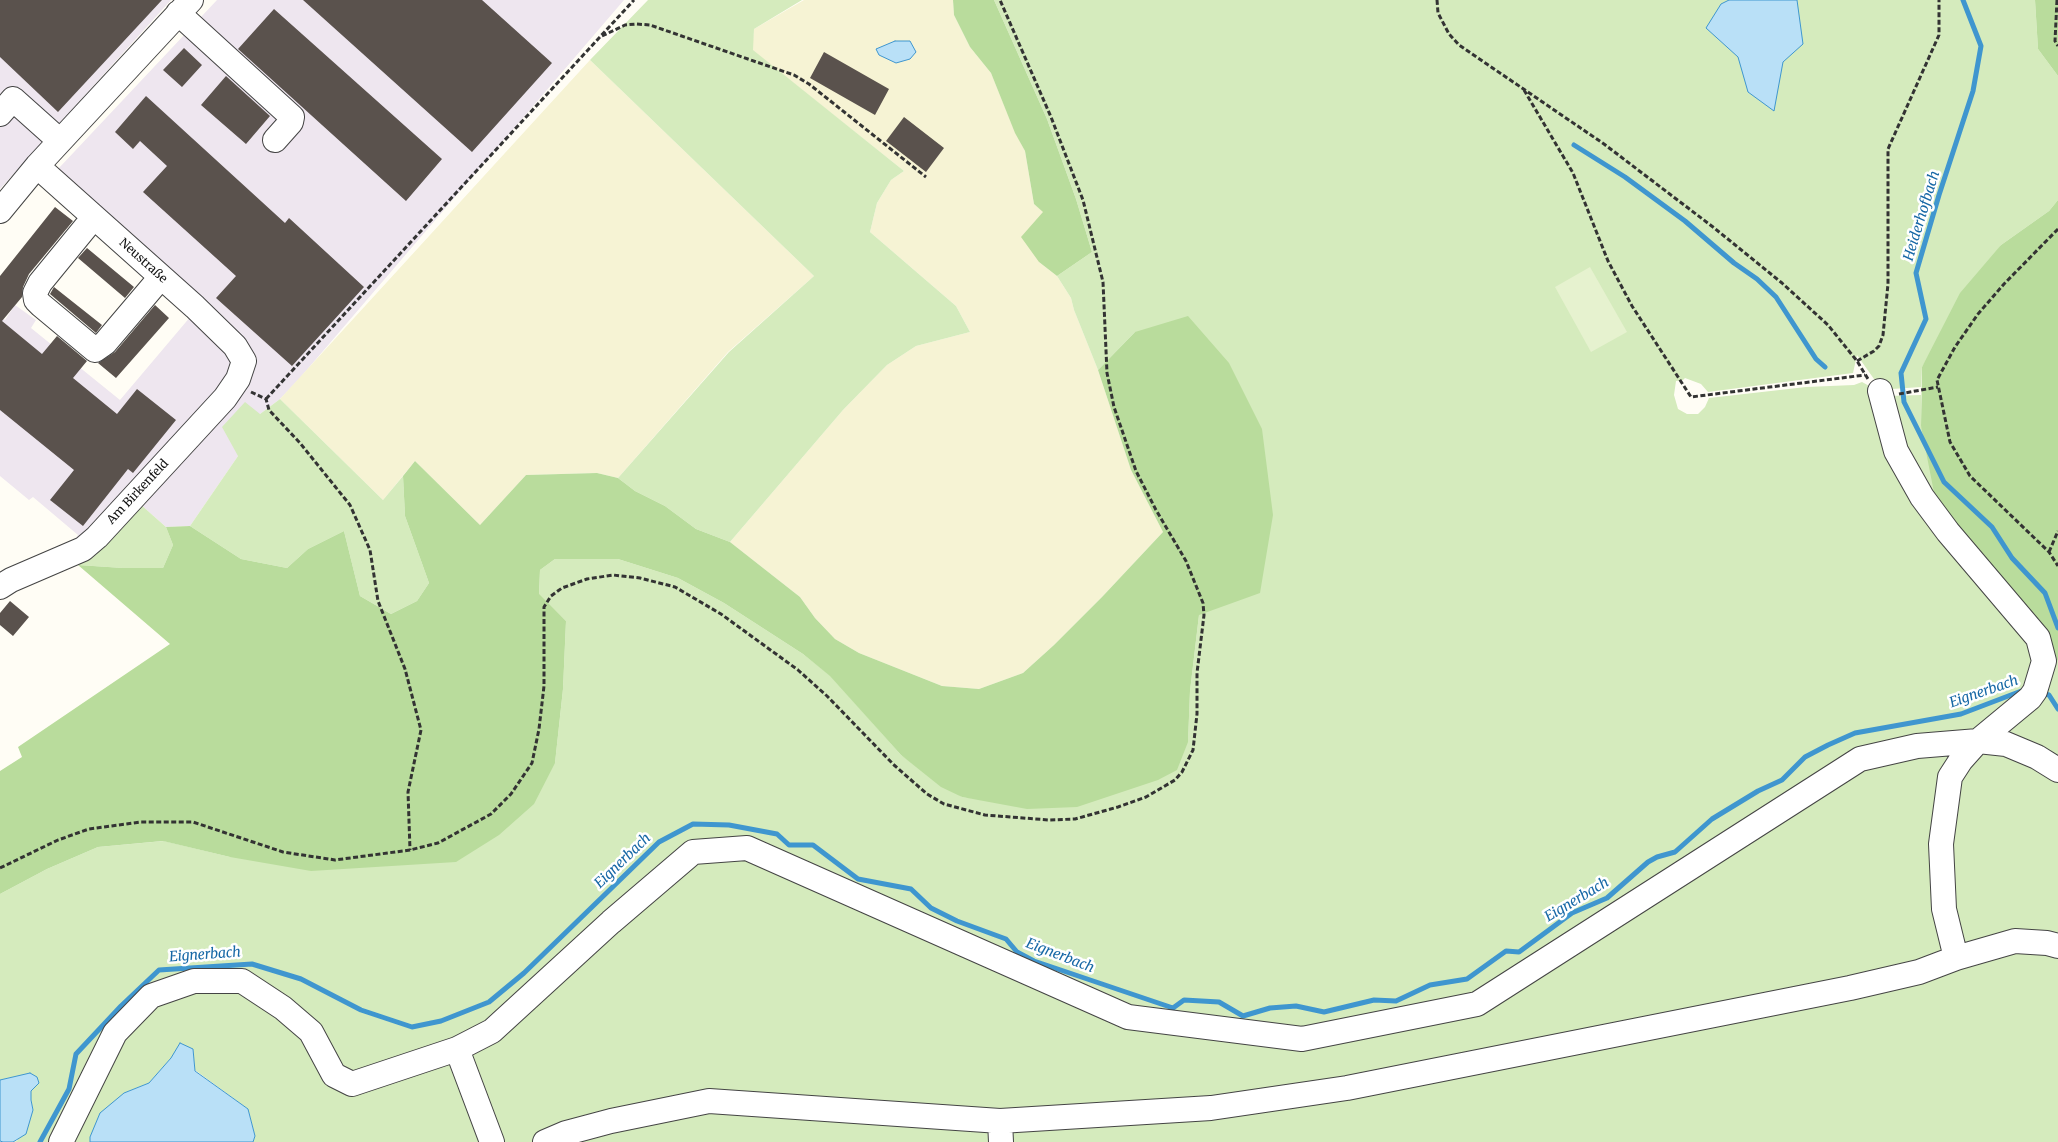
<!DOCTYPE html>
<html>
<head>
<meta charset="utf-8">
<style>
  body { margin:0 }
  canvas { display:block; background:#fffdf5 }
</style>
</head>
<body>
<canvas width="2058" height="1142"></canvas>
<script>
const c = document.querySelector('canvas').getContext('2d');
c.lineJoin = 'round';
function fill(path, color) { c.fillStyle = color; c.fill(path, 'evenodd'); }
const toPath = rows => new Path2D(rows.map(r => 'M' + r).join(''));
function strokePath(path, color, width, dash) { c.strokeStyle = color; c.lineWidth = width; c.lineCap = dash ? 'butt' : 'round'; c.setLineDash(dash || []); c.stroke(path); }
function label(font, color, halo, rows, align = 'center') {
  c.font = font + ' Merriweather,serif'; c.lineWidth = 5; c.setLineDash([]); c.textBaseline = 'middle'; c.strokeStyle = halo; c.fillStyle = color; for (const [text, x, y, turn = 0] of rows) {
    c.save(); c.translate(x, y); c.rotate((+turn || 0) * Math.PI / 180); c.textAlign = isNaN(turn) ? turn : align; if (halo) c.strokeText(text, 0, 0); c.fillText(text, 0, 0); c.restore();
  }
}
const industrial = toPath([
  [0,0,171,0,0,189],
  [217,0,624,0,299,379,280,399,260,414,238,456,190,526,166,527,140,504,78,565,65,553,78,535,33,497,29,500,0,476,0,316,5,320,15,305,36,320,31,328,120,400,191,316,43,185]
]);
const farmland = toPath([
  [804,0,953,0,954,15,970,47,991,73,1015,132,1025,151,1034,204,1044,212,1039,262,1057,276,1071,298,1074,310,1098,370,1131,470,1163,532,1102,597,1054,645,1023,673,979,689,942,686,859,653,835,639,815,618,800,597,730,542,843,410,887,365,916,346,970,332,956,306,870,232,877,203,891,180,904,171,752,50,754,29],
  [590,60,814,276,728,352,618,478,597,473,526,475,480,525,415,461,383,500,280,399]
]);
const green = toPath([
  [648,0,802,0,754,29,753,50,904,171,891,180,877,203,870,232,956,306,970,332,916,346,887,365,843,410,730,542,696,529,665,506,635,491,618,478,729,352,814,276,590,60],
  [994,0,2035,0,2038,49,2058,76,2058,200,2049,211,2001,245,1922,367,1921,387,1892,389,1874,379,1857,355,1853,373,1708,392,1701,384,1685,378,1683,380,1676,381,1674,395,1678,409,1687,414,1698,414,1705,407,1709,398,1806,387,1854,385,1862,382,1888,396,1921,395,1921,426,2048,638,2058,662,2058,1142,253,1142,255,1136,248,1109,195,1070,193,1049,171,1058,149,1083,124,1093,90,1136,90,1142,13,1142,17,1141,33,1110,31,1100,30,1074,0,1080,0,894,47,869,98,847,164,841,230,857,555,763,563,689,566,621,539,595,540,570,555,559,618,559,678,578,724,603,803,654,831,676,901,755,962,797,986,800,1188,741,1190,691,1199,615,1135,332,1098,370,1074,310,1071,298,1057,276,1092,252,1076,199,1047,119],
  [280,399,383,500,403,476,405,516,429,583,417,601,391,614,360,596,344,531,308,549,287,568,241,559,190,526,238,456,222,427,245,402,260,414],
  [140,504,166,527,173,545,163,568,123,568,78,565]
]);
const forest = toPath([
  [953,0,994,0,1047,119,1076,199,1092,252,1057,276,1039,262,1021,237,1043,212,1034,204,1025,151,1015,133,991,73,970,47,954,15],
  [2035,0,2058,0,2058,76,2038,49],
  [2058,200,2058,662,2048,638,1938,513,1921,426,1922,367,1960,293,2001,245,2049,211],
  [1188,316,1229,363,1262,429,1273,515,1260,593,1199,615,1190,691,1188,742,1177,770,1158,780,1077,807,1027,809,962,797,941,787,901,755,830,676,803,654,724,603,678,578,618,559,555,559,540,570,539,594,566,621,563,689,555,763,534,804,499,835,456,862,311,871,230,857,163,841,98,847,47,869,0,894,0,771,22,757,18,747,170,644,78,565,123,568,163,568,173,545,166,527,190,526,241,559,287,568,308,549,344,531,360,596,391,614,417,601,429,583,405,516,403,476,415,461,480,525,526,475,597,473,618,478,635,491,665,506,696,529,730,542,800,597,815,618,835,639,859,653,942,686,979,689,1023,673,1054,645,1102,597,1163,532,1131,470,1098,370,1135,332]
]);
const pitch = toPath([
  [1590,267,1627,332,1591,352,1555,287]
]);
const water = toPath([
  [1729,0,1797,0,1803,44,1783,62,1774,111,1748,92,1738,57,1706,28,1721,4,1729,0],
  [895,41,910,41,916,52,910,59,896,63,879,55,876,49,895,41],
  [180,1043,193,1049,195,1071,248,1109,255,1136,253,1142,90,1142,90,1137,100,1113,124,1093,149,1083,171,1058,180,1043],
  [30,1073,37,1077,39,1083,31,1091,31,1100,33,1110,26,1134,13,1142,3,1142,0,1141,0,1080,30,1073]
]);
const stream = toPath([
  [1963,0,1981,46,1973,91,1939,195,1916,273,1926,319,1901,373,1904,402,1944,482,1992,527,2012,558,2045,593,2058,628],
  [1574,145,1625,177,1685,221,1734,263,1757,279,1776,297,1816,359,1825,367],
  [2041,693,2049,695,2058,709],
  [40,1142,69,1089,76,1054,121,1006,159,970,252,964,301,979,361,1010,412,1027,441,1021,489,1002,524,973,659,842,693,824,729,825,777,834,789,845,813,845,858,879,911,889,931,908,957,921,1006,939,1017,952,1034,961,1173,1008,1184,1000,1219,1002,1243,1016,1270,1008,1296,1006,1324,1012,1374,1000,1396,1001,1430,985,1467,979,1506,951,1519,952,1572,913,1607,898,1648,862,1657,857,1675,852,1712,819,1758,791,1782,780,1805,757,1828,745,1855,733,1961,714,2024,690]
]);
const building = toPath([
  [0,0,162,0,58,112,0,57],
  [303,0,482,0,552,63,472,152],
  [274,9,442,159,406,201,238,49],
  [184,48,202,65,182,87,163,70],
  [824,52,889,89,875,115,810,78],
  [226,76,270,116,246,144,201,105],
  [146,96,285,223,289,218,364,287,292,366,216,298,236,276,143,192,167,166,140,141,133,149,115,132],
  [904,117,944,148,926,172,886,141],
  [55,207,73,221,29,274,23,287,22,297,2,321,42,354,57,336,87,361,73,378,117,414,137,389,176,420,133,473,128,469,83,526,50,500,74,470,0,410,0,276],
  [87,248,134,287,125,298,78,258],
  [54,287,102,325,96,333,50,294],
  [155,305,169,318,116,378,98,363,115,352],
  [10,601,29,617,13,636,0,625,0,613]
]);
const path = toPath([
  [1437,0,1438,13,1449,34,1459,45,1604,144,1713,227,1782,283,1828,325,1857,361,1868,379],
  [2057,0,2055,41,2058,46],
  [602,36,625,25,636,24,650,25,794,75,809,84,926,177],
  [1524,90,1573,173,1608,261,1632,306,1691,397,1865,375],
  [2058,229,2004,284,1978,314,1955,347,1937,380,1950,442,1970,476,2049,552,2058,566],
  [1857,361,1874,351,1879,346,1883,335,1888,284,1888,149,1939,35,1939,0],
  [251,392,266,399,269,410,300,443,350,505,370,550,378,601,405,669,421,730,408,792,410,850],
  [1899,394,1938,387],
  [266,399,634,0],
  [2049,552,2058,531],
  [0,868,58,840,89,829,141,822,193,822,283,852,335,860,410,850,438,843,491,814,511,794,532,763,539,729,544,686,544,607,551,596,562,588,587,579,613,575,640,578,675,587,721,614,798,670,827,696,894,765,927,794,944,804,985,815,1049,820,1075,819,1118,807,1146,797,1175,780,1182,772,1193,750,1197,714,1197,673,1204,615,1203,603,1186,561,1156,510,1136,471,1114,407,1107,373,1103,282,1083,200,1051,117,1000,0]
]);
const minor = toPath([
  [178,13,292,117,291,122,275,140],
  [0,114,13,99,60,141],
  [0,211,37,166,191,0],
  [94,217,40,283,35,293,36,300,41,305,95,350,105,343,161,277],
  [1880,391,1896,451,1922,497,1948,532,2038,638,2044,661,2035,691,2030,698,1978,741,2006,744,2037,757,2058,770],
  [0,587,11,580,83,549,97,537,225,398,238,379,244,361,235,346,195,307,37,166],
  [1956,958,1944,909,1941,844,1950,777,1961,760,1978,741],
  [457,1049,492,1142],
  [1000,1121,1001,1142],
  [61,1142,115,1033,151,996,194,981,242,981,283,1008,311,1032,334,1075,352,1084,457,1049,492,1031,611,922,693,852,747,848,1128,1017,1302,1039,1477,1004,1860,759,1917,746,1978,741],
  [545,1142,566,1133,611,1121,709,1101,1000,1121,1211,1108,1347,1088,1850,988,1919,972,1956,958,2015,941,2047,943,2058,946]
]);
const streetNames = [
  ["Neustraße",143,261,42],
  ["Am Birkenfeld",138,492,-47]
];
const waterNames = [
  ["Heiderhofbach",1922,216,-73],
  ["Eignerbach",1984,692,-19],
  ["Eignerbach",623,861,-44],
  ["Eignerbach",1577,900,-31],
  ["Eignerbach",205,955,-4],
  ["Eignerbach",1060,956,21]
];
fill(industrial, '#eee6ef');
fill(farmland, '#f6f3d4');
fill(green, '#d5ebbd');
fill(forest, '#b9dc9c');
fill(pitch, '#e6f2cf');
fill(water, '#b9e0f7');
strokePath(water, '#3f96cf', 1);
strokePath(stream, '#3f96cf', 5);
fill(building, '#5a524d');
strokePath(minor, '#444', 26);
strokePath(path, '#333', 3, [5, 2.5]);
strokePath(minor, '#fff', 24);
label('12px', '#111', '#fff', streetNames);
label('italic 14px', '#1768a6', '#fff', waterNames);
</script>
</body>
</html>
